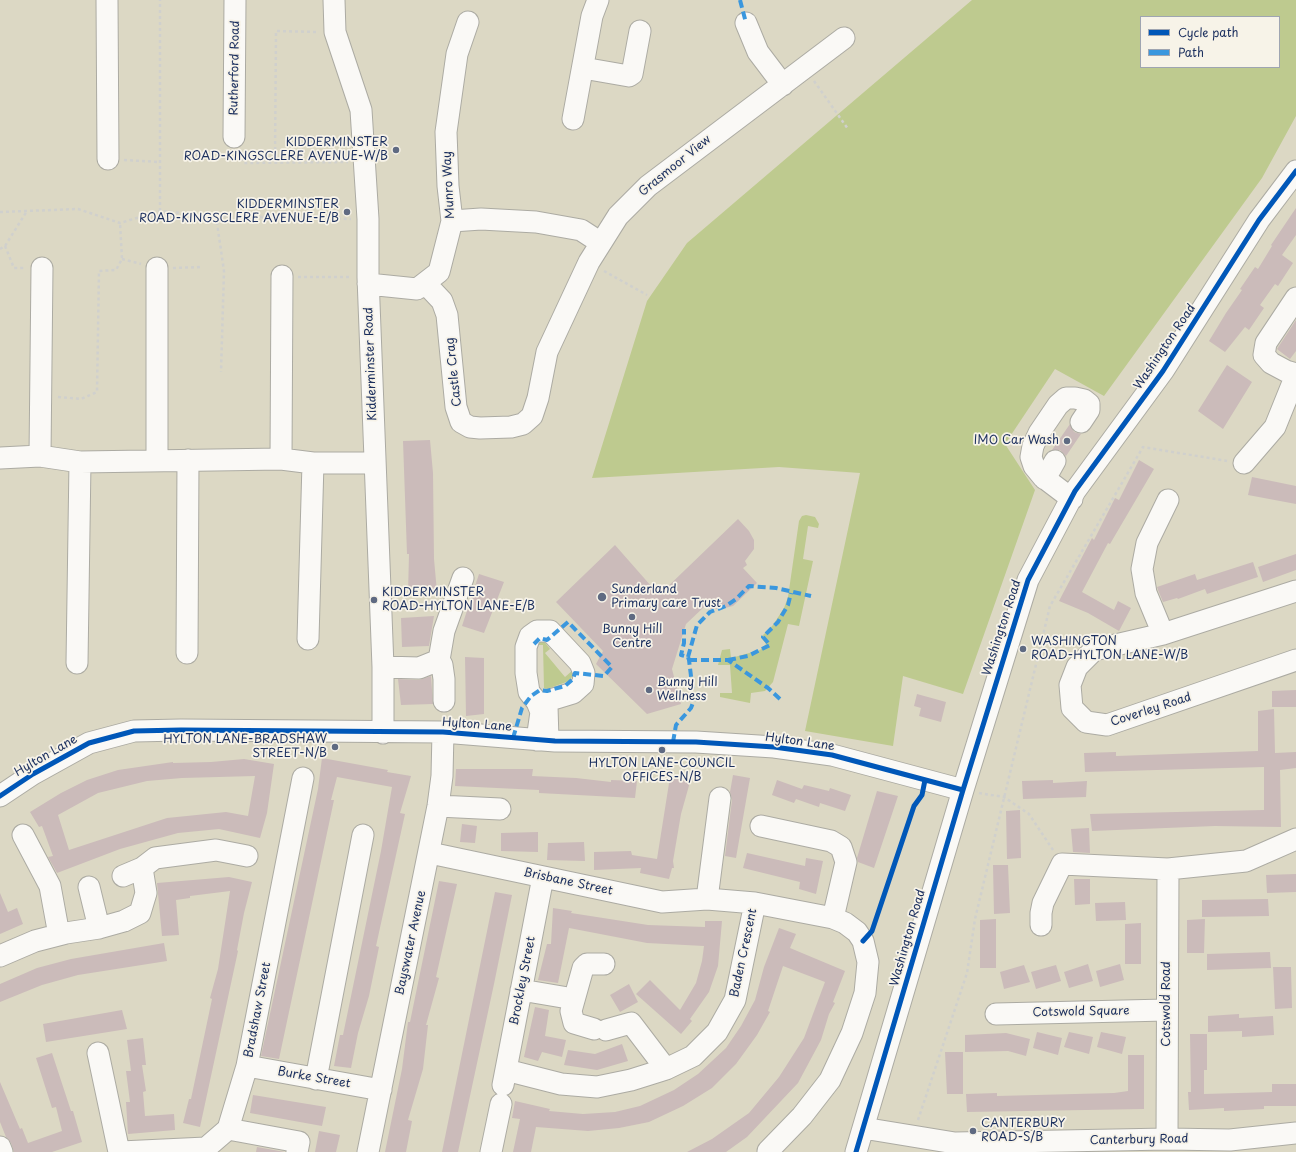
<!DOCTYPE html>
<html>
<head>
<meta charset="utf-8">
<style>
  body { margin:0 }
  #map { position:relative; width:1296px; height:1152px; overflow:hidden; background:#dcd8c4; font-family:"Playpen Sans",sans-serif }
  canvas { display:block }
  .legend { position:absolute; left:1140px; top:16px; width:140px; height:52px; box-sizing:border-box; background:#f7f3e8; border:1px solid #9fa5b1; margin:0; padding:5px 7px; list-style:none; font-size:12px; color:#1b2f5e }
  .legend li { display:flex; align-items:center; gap:8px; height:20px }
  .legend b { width:20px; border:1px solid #9fa5b1 }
</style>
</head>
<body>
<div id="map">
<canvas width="1296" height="1152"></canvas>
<ul class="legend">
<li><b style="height:5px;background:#0057b8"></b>Cycle path</li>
<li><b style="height:5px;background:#3a97de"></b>Path</li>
</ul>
</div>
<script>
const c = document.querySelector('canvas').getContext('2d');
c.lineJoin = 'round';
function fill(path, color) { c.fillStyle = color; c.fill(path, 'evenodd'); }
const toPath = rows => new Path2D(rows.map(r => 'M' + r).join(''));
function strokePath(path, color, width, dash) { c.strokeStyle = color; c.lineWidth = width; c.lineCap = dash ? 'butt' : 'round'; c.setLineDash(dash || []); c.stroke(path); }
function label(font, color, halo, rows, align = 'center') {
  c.font = font + ' "Playpen Sans",sans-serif'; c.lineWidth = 3.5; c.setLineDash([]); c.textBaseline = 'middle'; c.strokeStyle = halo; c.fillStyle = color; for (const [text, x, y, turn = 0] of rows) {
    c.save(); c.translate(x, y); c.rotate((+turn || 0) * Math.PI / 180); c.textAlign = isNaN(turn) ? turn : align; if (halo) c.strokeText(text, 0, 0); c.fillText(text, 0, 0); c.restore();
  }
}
const green = toPath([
  [972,0,1296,0,1296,116,1262,178,1104,396,1055,369,1005,444,1035,490,963,694,903,676,893,746,805,731,860,473,779,467,592,478,647,301,687,243],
  [1141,17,1279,17,1279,67,1141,67],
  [806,515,815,517,819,524,818,528,808,526,803,559,813,561,799,626,788,624,773,682,765,691,751,693,750,703,720,697,720,693,732,693,730,665,718,665,722,650,730,649,731,658,760,650,766,644,761,637,773,625,784,608,788,597,799,521,802,516],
  [543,640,550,649,545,653,565,677,573,670,572,677,569,681,547,689,544,688,543,645,536,645,537,642]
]);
const building = toPath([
  [1296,208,1296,235,1282,255,1293,263,1278,286,1275,284,1260,305,1264,308,1249,330,1245,327,1225,352,1209,341,1226,313,1242,290,1240,289,1255,267,1258,269,1272,246,1271,245],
  [1296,320,1296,351,1290,359,1277,349],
  [1227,365,1252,382,1223,429,1198,411],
  [1070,424,1074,432,1081,434,1066,456,1060,450,1052,450],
  [430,440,433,473,434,559,437,592,408,594,409,554,407,554,403,441],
  [1139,460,1154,469,1110,544,1108,543,1082,592,1114,610,1118,601,1131,608,1119,631,1088,613,1059,601,1092,538,1094,540,1115,498,1119,500],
  [1252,477,1296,486,1296,504,1248,495],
  [738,519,749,531,754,540,754,549,745,561,747,565,743,568,757,583,733,606,721,609,712,609,704,607,686,624,672,669,681,704,647,714,596,664,603,651,556,602,615,545,659,595],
  [1296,554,1296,570,1263,582,1258,567],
  [1253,562,1258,577,1207,594,1205,589,1178,599,1177,598,1163,602,1158,590,1157,587,1195,574,1197,580],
  [479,574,504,582,484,633,462,626],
  [434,616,429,646,402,647,401,618],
  [465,657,484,658,484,714,466,716],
  [431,676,433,704,401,705,398,679,419,680],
  [1296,690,1296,707,1272,707,1272,691],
  [917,694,946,702,941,722,919,716,921,708,914,706],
  [1274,709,1275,753,1296,752,1296,768,1280,770,1281,827,1215,826,1092,831,1090,814,1264,810,1264,767,1085,772,1084,753,1116,752,1116,756,1258,751,1258,711],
  [322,758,388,770,387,772,411,776,400,813,405,814,376,946,379,947,369,996,358,1033,351,1068,334,1066,340,1035,343,1035,381,851,392,787,337,777,331,800,334,800,279,1059,261,1056,318,789],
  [244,759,274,764,267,813,260,838,219,829,178,833,120,849,57,873,48,857,53,856,42,826,39,827,30,812,61,793,87,780,118,770,173,762,173,763,211,762],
  [255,776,248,816,226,812,167,818,69,850,58,815,98,793,147,781,182,778],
  [456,769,533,769,532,776,576,778,611,782,611,780,637,781,635,798,539,793,539,790,455,786],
  [733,775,750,778,736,858,725,856,732,800,730,792],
  [670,777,690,782,681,814,673,861,674,868,672,868,669,879,640,873,641,868,594,870,594,852,631,851,632,855,657,859],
  [777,780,802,789,804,785,829,791,830,788,851,795,845,811,820,803,819,807,796,799,794,803,772,795],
  [1053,780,1053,783,1087,781,1086,797,1023,799,1022,781],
  [877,791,898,796,874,868,858,862,857,858],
  [1020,810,1021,858,1007,859,1006,811],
  [462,824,477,826,475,843,460,842],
  [1089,828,1090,853,1073,852,1071,829],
  [538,832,538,852,501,851,501,833],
  [584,842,585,861,547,860,548,843],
  [747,853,805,866,806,858,823,861,816,894,799,889,800,882,743,868],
  [993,865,1008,865,1010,913,994,914],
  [1296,874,1296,892,1267,893,1266,875],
  [229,877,252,882,244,913,237,950,238,951,200,1127,183,1123,189,1099,191,1099,212,999,210,998,218,969,230,891,190,896,190,898,176,900,179,935,162,936,157,883],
  [1074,879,1090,879,1090,904,1075,905],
  [439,881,457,884,436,977,439,978,426,1025,428,1025,423,1069,408,1120,412,1121,406,1152,385,1152,402,1069,408,1022,410,1022],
  [495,892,512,895,494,984,458,1152,442,1152],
  [0,893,8,912,17,908,23,924,0,934],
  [1268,899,1269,916,1202,917,1202,900],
  [1125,902,1126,920,1096,921,1095,903],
  [553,908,572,911,571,913,648,925,705,927,705,921,722,921,718,966,709,992,690,1019,692,1021,681,1034,636,994,650,980,680,1010,696,983,702,961,704,946,647,943,569,928,558,983,538,980,547,944,551,944],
  [996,919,996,968,980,968,980,920],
  [1205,919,1204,953,1187,953,1187,920],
  [1141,923,1141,964,1125,964,1125,924],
  [779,928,796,934,790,948,845,971,833,1002,835,1003,829,1014,821,1040,798,1083,747,1137,726,1152,687,1152,712,1139,749,1113,779,1077,804,1038,825,982,783,966,768,1011,770,1012,757,1035,736,1064,712,1088,683,1106,649,1122,619,1128,588,1131,536,1127,531,1152,513,1152,520,1119,512,1118,515,1101,550,1109,549,1111,583,1114,615,1112,640,1106,674,1090,698,1074,726,1048,741,1026,755,1000,764,967],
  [164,943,167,961,78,975,42,985,0,1002,0,984,37,968,71,959],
  [1270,952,1271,968,1207,970,1207,954],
  [1088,964,1093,981,1069,988,1064,972],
  [1120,964,1124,980,1100,987,1096,971],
  [1024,965,1030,982,1004,989,1000,972],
  [1056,965,1061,981,1036,989,1031,972],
  [1273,967,1291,967,1292,1008,1275,1009],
  [629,984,638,1002,620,1012,610,995],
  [535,1007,549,1010,545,1036,566,1040,562,1057,542,1052,538,1061,524,1057],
  [122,1010,127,1029,46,1042,43,1024],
  [1239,1014,1239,1018,1273,1016,1274,1035,1242,1037,1242,1031,1208,1032,1208,1016],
  [1037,1032,1062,1038,1058,1055,1033,1048],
  [1069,1032,1093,1037,1089,1054,1064,1047],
  [1101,1032,1126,1037,1122,1054,1097,1047],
  [1006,1033,1030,1039,1026,1056,1008,1051,965,1052,965,1035],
  [1190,1034,1207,1034,1207,1070,1204,1070,1204,1094,1272,1092,1272,1084,1296,1084,1296,1106,1264,1106,1264,1109,1224,1111,1224,1108,1189,1110,1188,1092,1191,1092],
  [143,1038,146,1065,142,1065,146,1091,143,1092,145,1116,174,1114,175,1130,128,1134,126,1102,130,1102,126,1071,131,1071,127,1040],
  [622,1044,628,1061,597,1070,564,1065,568,1050,595,1054],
  [945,1052,963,1052,963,1094,947,1094],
  [52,1053,71,1111,73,1111,82,1142,52,1152,14,1152,11,1143,6,1137,0,1122,0,1082,20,1129,22,1128,28,1143,62,1131,56,1107,52,1108,36,1058],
  [1128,1055,1144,1055,1144,1109,967,1112,966,1094,997,1093,997,1096,1114,1093,1128,1091],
  [253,1095,326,1107,322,1126,250,1113],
  [319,1131,340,1135,336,1152,315,1152],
  [257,1147,285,1152,256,1152]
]);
const path = toPath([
  [814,81,848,129],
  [240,152,244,163,348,162],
  [124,160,159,162],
  [275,162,276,31,318,32],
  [160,211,160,0],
  [0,212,78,209,120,223,160,211,216,216,351,219],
  [216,216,224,271,221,372],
  [5,246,14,268,26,268],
  [0,249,5,246,27,211],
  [122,259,141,264],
  [173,268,203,267],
  [604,271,647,295],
  [298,277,351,277],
  [58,397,81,399,97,392,99,271,116,270,122,259,120,223],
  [979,793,1004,797,1029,814,1053,850],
  [918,1120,967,973,975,919,1050,606,1143,447,1227,461]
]);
const minor = toPath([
  [107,0,108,159],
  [334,0,335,32,361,110,368,219,368,277,383,667,383,733],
  [746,23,758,52,783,85],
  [583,68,629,76,632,74,640,31],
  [573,119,592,16,598,0],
  [234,137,235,0],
  [452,221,481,219,536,222,581,230,601,243,618,216,648,186,844,38],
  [425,283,442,301,447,315,456,407,461,422,470,427,480,428,511,427,523,424,532,416,538,398,547,352,589,262,601,243],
  [368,284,417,289,439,272,452,221,448,186,446,132,457,54,468,22],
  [1296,298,1266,343,1264,355,1271,363,1286,371,1296,374],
  [40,456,42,268],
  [0,458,40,456,80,462,281,459,313,463,375,463],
  [281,459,282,276],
  [157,460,157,268],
  [1244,463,1275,427,1296,375],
  [1045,479,1055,461],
  [1072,499,1043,477,1034,466,1031,457,1033,446,1039,433,1058,405,1066,398,1075,398,1084,400,1089,404,1089,410,1081,422],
  [1296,591,1163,634,1094,650,1077,667,1070,685,1072,708,1086,722,1107,725,1296,660],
  [1163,634,1146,593,1142,569,1147,543,1168,500],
  [308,639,313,463],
  [187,653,188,460],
  [439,660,442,665,444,679,444,701],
  [77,663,80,462],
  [383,667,419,668,439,660,444,631,463,578],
  [537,740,541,712,537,702,529,692,526,673,526,647,530,636,537,631,550,631,580,663,584,673,583,684,573,693,550,700,547,706,548,740],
  [0,796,33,774,89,743,134,731,181,730,443,732,555,741,696,742,774,747,832,755,963,790],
  [438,806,500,809],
  [761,826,831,841,841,847,846,862,833,918],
  [23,835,50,886,59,935],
  [430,853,662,902,707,899,755,903,833,918,845,923,857,932,863,941,868,962,865,993,852,1033,830,1080,802,1116,768,1151],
  [123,876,142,868,155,858,216,850,247,856],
  [89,887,99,928],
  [707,899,720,798],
  [1041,925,1041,913,1043,903,1062,864,1168,869],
  [0,956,35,941,66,933,99,928,124,921,140,913,146,893,142,868],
  [521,990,574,999],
  [996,1014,1166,1010],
  [594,1029,574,1023,571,1011,583,968,587,964,604,964],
  [606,1030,631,1023,666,1069],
  [98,1053,119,1152],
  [247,1066,381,1090],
  [506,1070,561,1084,597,1087,631,1080,666,1069,693,1056,717,1032,735,1000,755,903],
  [316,1079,363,835],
  [503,1085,543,877],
  [863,1128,955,1143,1167,1139,1230,1140,1296,1133],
  [228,1129,299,1142,297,1152],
  [1167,1139,1168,869,1246,861,1296,839],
  [0,1147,2,1152],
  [121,1152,206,1148,228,1129,247,1066,303,778],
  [368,1152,438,806,442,776,443,732],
  [491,1152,501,1104],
  [856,1152,963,790,1028,580,1075,491,1163,371,1259,220,1296,171]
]);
const quiet = toPath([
  [740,0,746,23],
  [688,657,697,625,710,612,726,606,736,599,749,586,776,588,811,596],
  [689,660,728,660,768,688,780,699],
  [728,660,748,656,770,645,763,637,778,622,788,605,791,593],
  [513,738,522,708,531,696,540,690,547,691,565,686,573,679,575,673,604,676,612,667,568,622,547,640,540,638,534,644],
  [673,742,676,725,691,708,694,700,689,660,688,657,681,655,684,643,684,629]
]);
const cycleway = toPath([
  [0,796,33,774,89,743,134,731,181,730,443,732,555,741,696,742,774,747,832,755,963,790],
  [863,941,872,931,914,806,922,795,925,780],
  [856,1152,963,790,1028,580,1075,491,1163,371,1259,220,1296,171]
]);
const markers = [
  [396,150,4,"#5f6a82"],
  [347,212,4,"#5f6a82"],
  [1067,441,4,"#5f6a82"],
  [602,597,5,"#5f6a82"],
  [374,600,4,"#5f6a82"],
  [632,617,4,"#5f6a82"],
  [1023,649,4,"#5f6a82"],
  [649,690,4,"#5f6a82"],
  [335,747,4,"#5f6a82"],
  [662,750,4,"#5f6a82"],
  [973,1131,4,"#5f6a82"]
];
const streetNames = [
  ["Rutherford Road",235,68,-89],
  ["Grasmoor View",675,166,-39],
  ["Munro Way",449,185,-93],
  ["Washington Road",1165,347,-56],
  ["Kidderminster Road",371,364,-92],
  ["Castle Crag",454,372,-96],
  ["Washington Road",1002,628,-72],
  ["Coverley Road",1151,710,-18],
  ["Hylton Lane",477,725,4],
  ["Hylton Lane",800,742,8],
  ["Hylton Lane",46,756,-30],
  ["Brisbane Street",568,882,12],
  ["Washington Road",908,938,-74],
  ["Bayswater Avenue",411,943,-78],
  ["Baden Crescent",744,953,-78],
  ["Brockley Street",523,981,-79],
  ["Cotswold Road",1167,1004,-90],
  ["Bradshaw Street",258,1010,-79],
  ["Cotswold Square",1081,1012,-1],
  ["Burke Street",314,1078,10],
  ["Canterbury Road",1139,1140,-1]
];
const poiNames = [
  ["KIDDERMINSTER",388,143,"right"],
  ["ROAD-KINGSCLERE AVENUE-W/B",388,157,"right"],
  ["KIDDERMINSTER",339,205,"right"],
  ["ROAD-KINGSCLERE AVENUE-E/B",339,219,"right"],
  ["IMO Car Wash",1059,441,"right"],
  ["Sunderland",611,590],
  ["Primary care Trust",611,604],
  ["KIDDERMINSTER",382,593],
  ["ROAD-HYLTON LANE-E/B",382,607],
  ["Bunny Hill",632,630,"center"],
  ["Centre",632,644,"center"],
  ["WASHINGTON",1031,642],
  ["ROAD-HYLTON LANE-W/B",1031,656],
  ["Bunny Hill",657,683],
  ["Wellness",657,697],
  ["HYLTON LANE-BRADSHAW",327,740,"right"],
  ["STREET-N/B",327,754,"right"],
  ["HYLTON LANE-COUNCIL",662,764,"center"],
  ["OFFICES-N/B",662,778,"center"],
  ["CANTERBURY",981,1124],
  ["ROAD-S/B",981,1138]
];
fill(green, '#beca8f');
fill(building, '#cbbbba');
strokePath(minor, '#acaba3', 23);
strokePath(path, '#d0d0cd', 2.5, [3, 3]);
strokePath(minor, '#faf9f6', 21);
strokePath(quiet, '#3a97de', 4, [8, 4]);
strokePath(cycleway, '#0057b8', 5);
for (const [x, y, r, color] of markers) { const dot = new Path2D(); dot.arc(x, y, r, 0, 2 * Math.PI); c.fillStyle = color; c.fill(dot); strokePath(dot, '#f7f3e8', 1.5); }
label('12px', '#1b2f5e', '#f7f3e8', streetNames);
label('12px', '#1b2f5e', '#f7f3e8', poiNames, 'left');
</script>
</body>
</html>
